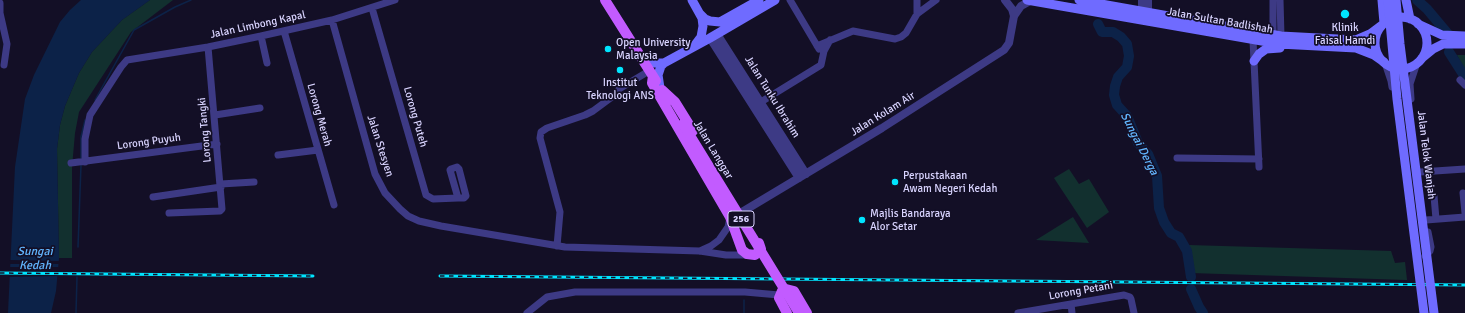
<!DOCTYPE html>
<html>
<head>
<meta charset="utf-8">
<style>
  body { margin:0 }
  canvas { display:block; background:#130f26 }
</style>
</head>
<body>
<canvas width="1465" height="313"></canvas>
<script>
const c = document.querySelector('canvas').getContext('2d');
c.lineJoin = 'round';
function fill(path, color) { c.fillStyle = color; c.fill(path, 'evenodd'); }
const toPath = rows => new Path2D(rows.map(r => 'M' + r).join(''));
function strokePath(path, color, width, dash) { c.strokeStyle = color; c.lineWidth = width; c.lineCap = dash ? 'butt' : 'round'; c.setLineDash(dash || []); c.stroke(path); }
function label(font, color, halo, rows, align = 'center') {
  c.font = font + ' Signika,sans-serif'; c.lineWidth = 3.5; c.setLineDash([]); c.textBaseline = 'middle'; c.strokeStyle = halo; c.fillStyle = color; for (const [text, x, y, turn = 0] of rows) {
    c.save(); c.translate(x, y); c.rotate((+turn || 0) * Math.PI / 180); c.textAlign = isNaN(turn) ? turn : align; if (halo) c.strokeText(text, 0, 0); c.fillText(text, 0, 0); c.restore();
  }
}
const green = toPath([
  [150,0,173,0,131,32,79,112,75,133,72,167,72,258,59,258,57,149,60,125,65,106,79,73,92,52,122,20],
  [1457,55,1465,55,1465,70],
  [1069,169,1079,184,1089,179,1109,212,1087,228,1054,178],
  [1073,217,1089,243,1036,240],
  [1188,245,1391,251,1395,263,1405,262,1407,280,1191,273]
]);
const water = toPath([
  [81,0,150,0,122,20,92,52,79,73,65,106,60,125,57,149,59,258,56,291,51,313,8,313,15,167,25,99,34,75,60,22,70,10]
]);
const pier = toPath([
  [9,260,60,261,60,264,9,264],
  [8,267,60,267,59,276,8,277]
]);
const stream = toPath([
  [95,100,134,30,175,7,191,0],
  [81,159,81,137,85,120],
  [78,247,81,165],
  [76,313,77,277],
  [744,313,744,300]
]);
const river = toPath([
  [1417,0,1427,9,1448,34],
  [1098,24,1102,32,1113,32,1121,37,1127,44,1129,56,1127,67,1118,77,1115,86,1114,95,1117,105,1127,116,1138,143,1148,154,1157,176,1159,208,1164,222,1171,233,1179,237,1187,251,1191,277],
  [1449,52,1465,77],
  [1191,289,1199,307,1203,313]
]);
const minor = toPath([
  [790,0,819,49],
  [1273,0,1273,35],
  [1280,0,1281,36],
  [0,3,0,13,7,44,4,65],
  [372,8,426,195,433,199,458,198,464,198,466,196,459,169,457,167,451,169,450,170,458,198],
  [917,14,917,0],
  [332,20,375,174,385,193,400,209,408,216,419,221,441,226,565,247,700,251,726,255,749,255],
  [284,31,334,205],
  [261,36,267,63],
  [1253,40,1259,167],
  [817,46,853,31,895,39,901,37,906,33,917,14,936,0],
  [1385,63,1391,81,1392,87],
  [1460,80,1465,85],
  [1411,99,1410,84,1417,63],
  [756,105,821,65,824,51,830,40],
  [215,115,260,108],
  [278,155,318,150],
  [1177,158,1259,159],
  [85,162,85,139,90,115,121,67,127,60,208,47,261,36,332,20,395,0],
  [71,163,217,144],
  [1420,172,1465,169],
  [221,184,254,182],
  [1463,193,1465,213],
  [1434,196,1436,219],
  [153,197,221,187],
  [169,213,220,211,222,209,208,47],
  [1426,220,1465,217],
  [557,246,560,212,540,138,541,132,547,128,585,115,593,111,616,94,619,89,649,71],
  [700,251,711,246,719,240,728,227,730,218],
  [1425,256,1430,251,1431,247,1428,232],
  [1071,304,1072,313],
  [527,313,547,297,575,292,745,292,779,295],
  [1018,313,1124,295,1130,297,1131,299,1134,313]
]);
const tertiary = toPath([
  [1005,0,1012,9,1014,16],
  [1142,0,1142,12],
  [1148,0,1148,13],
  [717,34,806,174],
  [710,38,799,178],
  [742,212,882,128,1004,50,1009,43,1014,16,1021,6,1030,1]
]);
const secondary = toPath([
  [692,0,702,18,703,26,701,37,695,45],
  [1027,0,1279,44,1356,48,1374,55,1384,62],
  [1079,0,1281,36,1356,40,1370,34,1382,25],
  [1382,0,1384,23],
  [1406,0,1410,19],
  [700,14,705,19,710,21,720,22,759,0],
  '1375 43a26 26 0 1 1 52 0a26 26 0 1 1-52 0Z',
  [1418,24,1442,35,1465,36],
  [641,58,652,63,664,63,710,38,775,0],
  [1422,58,1433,49,1443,44,1465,44],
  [1254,61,1259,54,1266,49,1280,48],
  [660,88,658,75,661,66,664,63]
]);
const primary = toPath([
  [605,0,656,81],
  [653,76,652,83,730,217,742,250,747,254,755,255,761,249,759,243],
  [662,90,675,102,693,131],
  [787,313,779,298,782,291,786,289,794,291,807,313]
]);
const rail = toPath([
  [0,273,313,276],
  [440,276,1465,285]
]);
const secondaryBridge = toPath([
  [1388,0,1397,99,1424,313],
  [1396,0,1400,44,1434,313]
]);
const primaryBridge = toPath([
  [683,124,799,313]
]);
const markers = [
  [1345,14,5,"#00e5ff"],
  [608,49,4,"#00e5ff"],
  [620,70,4,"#00e5ff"],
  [895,182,4,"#00e5ff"],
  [862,220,4,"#00e5ff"]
];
const shields = [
  [741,219,26]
];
const shieldNames = [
  ["256",741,219]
];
const streetNames = [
  ["Jalan Sultan Badlishah",1220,21,10],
  ["Jalan Limbong Kapal",258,25,-12],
  ["Jalan Tunku Ibrahim",772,97,58],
  ["Jalan Kolam Air",883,114,-32],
  ["Lorong Merah",319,115,74],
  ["Lorong Puteh",415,117,74],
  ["Lorong Tangki",205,130,-95],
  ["Lorong Puyuh",149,142,-8],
  ["Jalan Stesyen",380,146,72],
  ["Jalan Langgar",713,150,59],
  ["Jalan Telok Wanjah",1426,155,83],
  ["Lorong Petani",1081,291,-10]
];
const poiNames = [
  ["Klinik",1345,28,"center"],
  ["Faisal Hamdi",1345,41,"center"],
  ["Open University",616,43],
  ["Malaysia",616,56],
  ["Institut",620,83,"center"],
  ["Teknologi ANS",620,96,"center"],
  ["Perpustakaan",903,176],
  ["Awam Negeri Kedah",903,189],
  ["Majlis Bandaraya",870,214],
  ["Alor Setar",870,227]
];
const waterNames = [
  ["Sungai Derga",1139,144,63],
  ["Sungai",35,252],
  ["Kedah",35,266]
];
fill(green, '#12302f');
fill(water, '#0c2248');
fill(pier, '#130f26');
strokePath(stream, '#0c2248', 1.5);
strokePath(river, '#0c2248', 10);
strokePath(minor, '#3d3a85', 7);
strokePath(tertiary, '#3d3a85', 8);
strokePath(secondary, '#6f6bff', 9);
strokePath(primary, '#c25bff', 10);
strokePath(rail, '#00e5ff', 3);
strokePath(rail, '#130f26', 1.5, [4.5]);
strokePath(secondaryBridge, '#6f6bff', 9);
strokePath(primaryBridge, '#c25bff', 10);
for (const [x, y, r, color] of markers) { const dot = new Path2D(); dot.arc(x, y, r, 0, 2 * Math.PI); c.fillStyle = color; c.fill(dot); strokePath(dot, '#130f26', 1.5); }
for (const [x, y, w] of shields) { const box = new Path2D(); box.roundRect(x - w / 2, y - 8, w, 16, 3); c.fillStyle = '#130f26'; c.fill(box); strokePath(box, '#d9d4ff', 1); }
label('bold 10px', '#d9d4ff', null, shieldNames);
label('11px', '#d9d4ff', '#130f26', streetNames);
label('11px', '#d9d4ff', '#130f26', poiNames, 'left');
label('italic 12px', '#62b6ff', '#130f26', waterNames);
</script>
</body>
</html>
